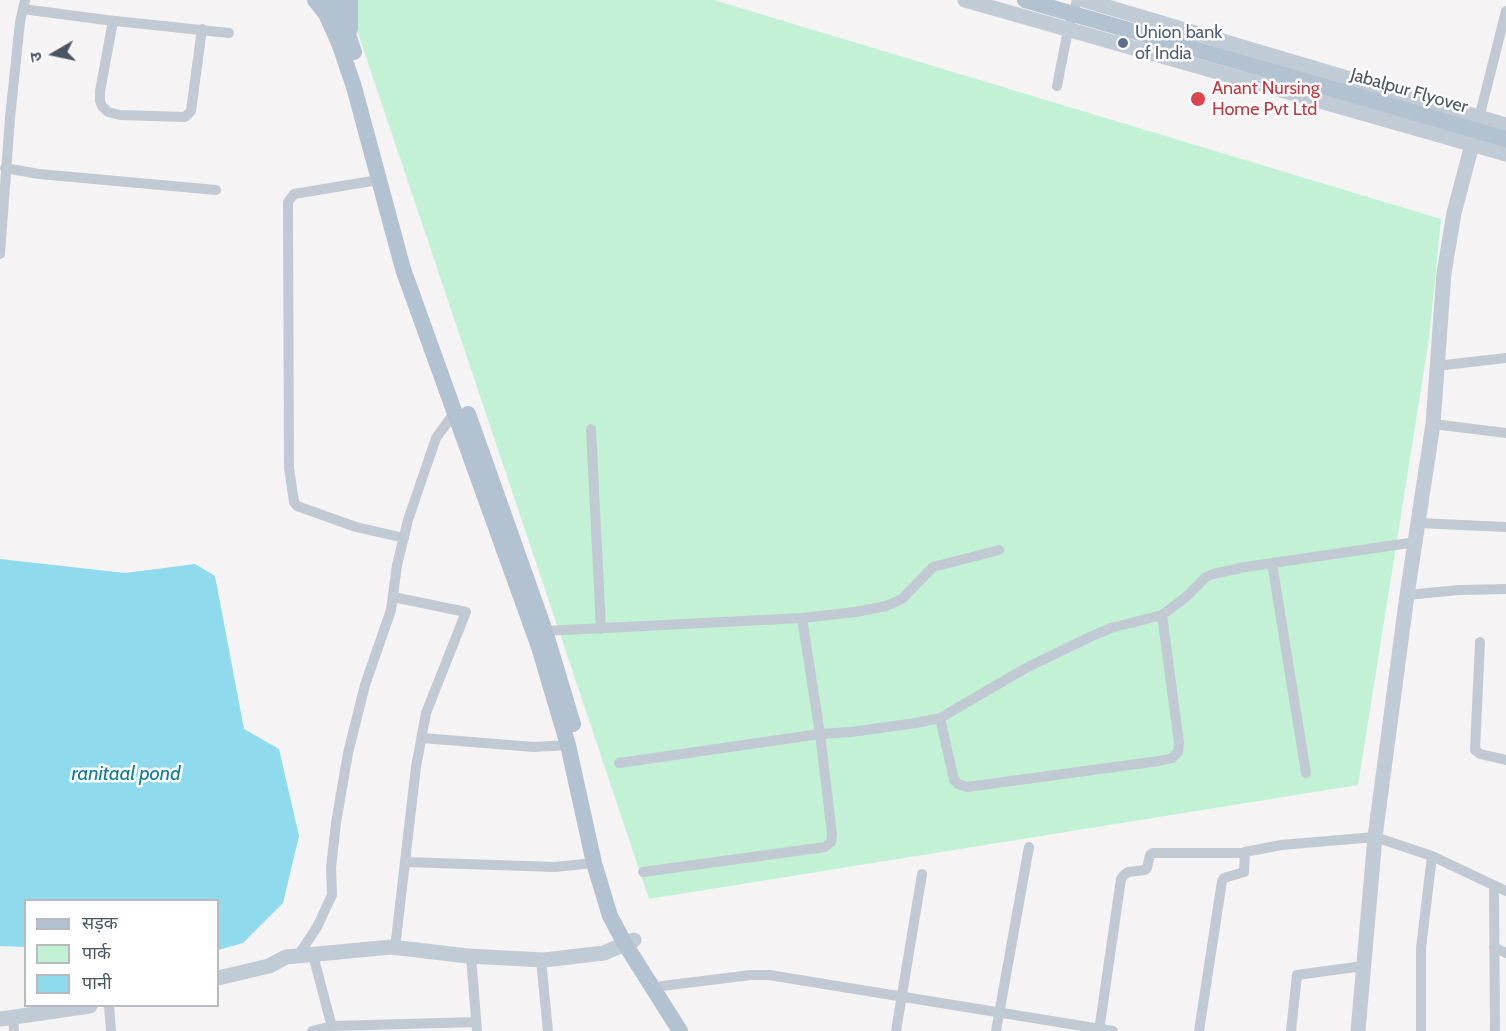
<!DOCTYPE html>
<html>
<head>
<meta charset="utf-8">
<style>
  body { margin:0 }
  #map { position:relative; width:1506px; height:1031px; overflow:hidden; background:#f5f3f3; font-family:Cabin,"Noto Sans Devanagari",sans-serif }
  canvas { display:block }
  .legend { position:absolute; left:24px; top:899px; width:195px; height:108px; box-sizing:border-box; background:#fff; border:2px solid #b7bbc0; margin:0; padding:8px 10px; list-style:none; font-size:18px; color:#4a5661 }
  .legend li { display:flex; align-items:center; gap:12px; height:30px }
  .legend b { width:30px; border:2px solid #b7bbc0 }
  .north { position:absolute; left:24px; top:24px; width:60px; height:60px; -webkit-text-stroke:4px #fff; paint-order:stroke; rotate:261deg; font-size:16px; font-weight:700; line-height:24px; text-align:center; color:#4a5661 }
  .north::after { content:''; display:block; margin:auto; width:21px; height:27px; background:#4a5661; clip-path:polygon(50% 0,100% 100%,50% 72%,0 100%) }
</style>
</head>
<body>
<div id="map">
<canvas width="1506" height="1031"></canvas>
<ul class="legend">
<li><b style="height:8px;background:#b3c2d1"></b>सड़क</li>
<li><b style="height:16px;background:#c3f1d5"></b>पार्क</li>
<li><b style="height:16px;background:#90daee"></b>पानी</li>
</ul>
<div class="north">उ</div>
</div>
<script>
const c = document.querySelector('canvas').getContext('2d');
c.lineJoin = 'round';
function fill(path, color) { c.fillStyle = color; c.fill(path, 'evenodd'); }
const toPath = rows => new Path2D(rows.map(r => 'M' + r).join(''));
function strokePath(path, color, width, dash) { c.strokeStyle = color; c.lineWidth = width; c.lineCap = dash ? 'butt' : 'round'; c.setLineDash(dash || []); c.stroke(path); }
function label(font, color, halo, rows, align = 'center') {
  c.font = font + ' Cabin,sans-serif'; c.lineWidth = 5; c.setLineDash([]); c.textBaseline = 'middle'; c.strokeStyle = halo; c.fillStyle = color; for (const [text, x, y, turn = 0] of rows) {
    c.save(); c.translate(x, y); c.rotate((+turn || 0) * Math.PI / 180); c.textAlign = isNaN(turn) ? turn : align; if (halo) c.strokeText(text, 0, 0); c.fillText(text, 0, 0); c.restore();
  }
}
const green = toPath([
  [347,0,714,0,1441,219,1429,339,1358,785,649,899]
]);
const water = toPath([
  [0,559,125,573,195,564,215,576,244,729,279,749,299,836,283,903,243,943,218,950,218,900,26,900,25,947,0,946]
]);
const street = toPath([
  [23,9,106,20,229,33],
  [113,21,100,91,100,101,102,106,108,112,120,115,185,117,191,111,202,29],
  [1057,86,1068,30,1077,0],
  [1479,118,1506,11],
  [5,168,39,174,216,190],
  [378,180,294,194,288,202,289,468,294,502,297,506,356,527,404,538],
  [0,254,10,118,20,22,25,0],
  [1436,366,1506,358],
  [1433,424,1506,433],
  [591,429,601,629],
  [1419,523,1506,527],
  [1272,563,1306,773],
  [1407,595,1459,590,1506,589],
  [393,597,466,612,426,713,416,767,395,948],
  [802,618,820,734,851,732,916,723,940,718,1026,668,1092,636,1111,628,1162,615,1186,597,1206,577,1213,574,1245,567,1416,542],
  [545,631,802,618,856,612,886,606,902,599,933,567,999,550],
  [1480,642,1475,750,1480,754,1506,760],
  [940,718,954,780,958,784,967,787,1159,761,1172,758,1178,752,1179,743,1162,615],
  [422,738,534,747,568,745],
  [619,763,820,734,832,834,831,842,825,847,643,872],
  [406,862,555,867,594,863],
  [1494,886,1495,1031],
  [1494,947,1506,953],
  [313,955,333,1031],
  [298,956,317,927,332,895,331,868,336,823,348,753,365,685,391,610,397,565,408,520,436,438,455,412],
  [471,956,477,1031],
  [541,960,548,1031],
  [662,986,751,975,769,975,1113,1031],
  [109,1006,111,1031],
  [13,1017,14,1031],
  [312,1031,332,1026,476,1022],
  [896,1031,922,874],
  [996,1031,1029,847],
  [1099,1031,1121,879,1124,875,1128,872,1145,870,1147,868,1150,855,1153,853,1244,853],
  [1199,1031,1222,881,1224,878,1244,872,1245,852,1281,845,1375,837,1432,856,1506,891],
  [1291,1031,1297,975,1363,966],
  [1421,1031,1421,948,1432,856]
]);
const secondary = toPath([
  [965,0,1506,154],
  [1084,0,1506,125],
  [218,978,269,966,286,957,391,947,468,956,544,960,604,953,634,940],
  [0,1019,90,1006],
  [1358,1031,1375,837,1407,595,1433,424,1444,273,1454,213,1479,118]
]);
const primary = toPath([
  [315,0,326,14,339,43,354,87,403,269,539,647,568,745,594,863,610,916,625,944,680,1031],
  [333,0,342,18,354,52],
  [350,29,350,0],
  [468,414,545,631,573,724]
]);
const primaryBridge = toPath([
  [1025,0,1506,139]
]);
const markers = [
  [1123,43,6,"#5c6f8a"],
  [1198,99,8,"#e0444e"]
];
const serviceNames = [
  ["Union bank",1135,33],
  ["of India",1135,54]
];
const healthNames = [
  ["Anant Nursing",1212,89],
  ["Home Pvt Ltd",1212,110]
];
const streetNames = [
  ["Jabalpur Flyover",1409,91,16]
];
const waterNames = [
  ["ranitaal pond",126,774]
];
fill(green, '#c3f1d5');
fill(water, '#90daee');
strokePath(street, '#c1cad2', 10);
strokePath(secondary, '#c1cbd6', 15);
strokePath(primary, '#b3c2d1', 16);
strokePath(primaryBridge, '#b3c2d1', 16);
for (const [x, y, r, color] of markers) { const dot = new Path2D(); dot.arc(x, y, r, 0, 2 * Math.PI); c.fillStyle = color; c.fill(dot); strokePath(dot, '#fff', 2); }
label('18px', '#4e5e75', '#fff', serviceNames, 'left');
label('18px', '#be3a42', '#fff', healthNames, 'left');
label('18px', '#4a5661', '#fff', streetNames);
label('italic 20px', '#0c7c9b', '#fff', waterNames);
</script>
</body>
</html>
